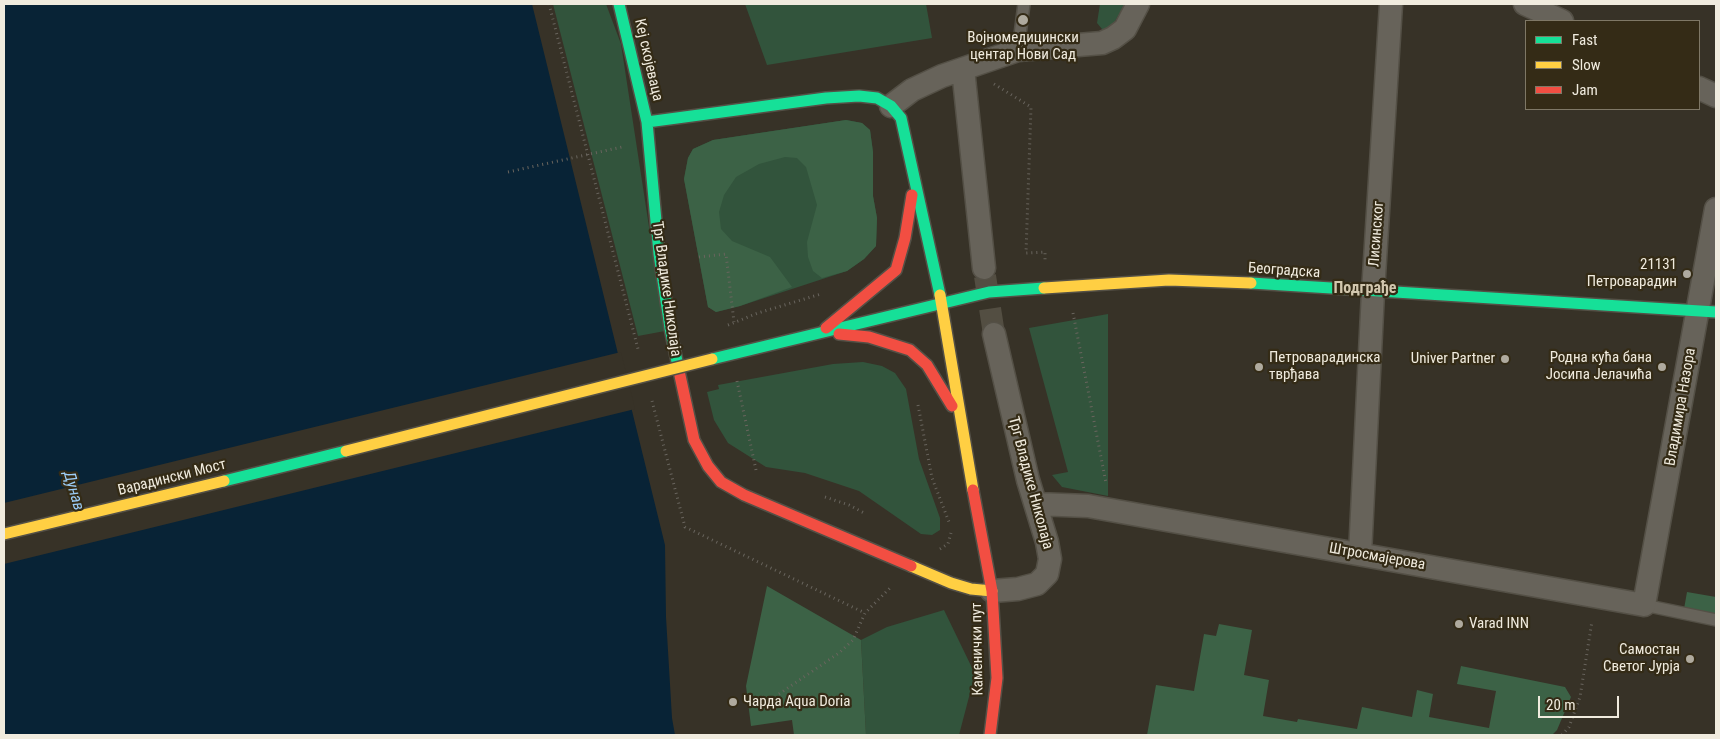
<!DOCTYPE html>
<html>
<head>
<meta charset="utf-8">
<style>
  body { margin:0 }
  #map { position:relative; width:1720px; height:739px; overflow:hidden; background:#373227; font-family:"Roboto Condensed",sans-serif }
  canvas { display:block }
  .frame { position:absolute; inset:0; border:5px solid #f0ebde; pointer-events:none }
  .legend { position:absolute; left:1525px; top:20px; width:175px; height:90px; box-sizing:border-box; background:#342b16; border:1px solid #7f7866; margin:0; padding:6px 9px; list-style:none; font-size:15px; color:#f0ebde }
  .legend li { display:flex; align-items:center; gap:10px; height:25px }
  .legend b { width:25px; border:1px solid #7f7866 }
  .scale { position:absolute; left:1538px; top:696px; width:81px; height:22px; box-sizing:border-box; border:2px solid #f0ebde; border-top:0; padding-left:6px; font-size:15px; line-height:18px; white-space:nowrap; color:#f0ebde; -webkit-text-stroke:4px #342b16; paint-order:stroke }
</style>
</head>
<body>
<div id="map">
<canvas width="1720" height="739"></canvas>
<div class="frame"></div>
<ul class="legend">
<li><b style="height:6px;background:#16e098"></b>Fast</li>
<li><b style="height:6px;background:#ffcf43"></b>Slow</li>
<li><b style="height:6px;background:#f24e42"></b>Jam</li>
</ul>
<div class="scale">20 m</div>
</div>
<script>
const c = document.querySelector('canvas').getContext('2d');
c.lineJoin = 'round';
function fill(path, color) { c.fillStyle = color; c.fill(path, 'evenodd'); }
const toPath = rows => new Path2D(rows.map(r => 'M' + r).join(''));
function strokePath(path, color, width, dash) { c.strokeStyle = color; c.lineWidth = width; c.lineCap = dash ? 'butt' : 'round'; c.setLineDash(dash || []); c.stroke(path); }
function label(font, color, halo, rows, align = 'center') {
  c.font = font + ' "Roboto Condensed",sans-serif'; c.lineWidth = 4.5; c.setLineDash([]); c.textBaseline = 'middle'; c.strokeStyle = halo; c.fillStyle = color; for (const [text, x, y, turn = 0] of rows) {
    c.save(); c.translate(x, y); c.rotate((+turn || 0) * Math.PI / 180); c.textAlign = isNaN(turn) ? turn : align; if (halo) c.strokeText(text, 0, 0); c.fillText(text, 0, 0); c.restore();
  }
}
const green = toPath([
  [553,4,606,4,621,44,665,331,638,336],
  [745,4,926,4,932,38,767,65],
  [1100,4,1125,4,1107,35,1097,23],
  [846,120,862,123,870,130,873,152,873,196,877,218,876,246,864,259,847,271,740,306,716,312,708,307,684,179,688,158,693,149,713,140],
  [1108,314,1108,496,1062,487,1052,475,1068,472,1029,328],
  [863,362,882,366,895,373,906,389,919,459,940,518,940,530,932,535,921,534,859,491,805,473,766,467,728,443,714,420,707,392,719,389,718,385,833,364],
  [944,610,975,674,959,735,866,735,861,640,887,627]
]);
const forest = toPath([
  [846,120,862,123,870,130,873,152,873,196,877,218,876,246,864,259,847,271,822,278,813,271,808,257,807,242,817,205,806,167,797,158,785,157,759,164,736,177,724,195,719,212,721,229,732,241,770,257,792,287,740,306,716,312,708,307,684,179,688,158,693,149,713,140],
  [767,586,861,640,866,735,794,735,792,720,751,726,746,686],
  [1687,592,1716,597,1716,616,1684,609],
  [1219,624,1252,630,1244,675,1269,680,1263,716,1297,722,1298,719,1357,729,1362,707,1412,717,1417,690,1433,694,1429,717,1489,728,1496,691,1457,684,1461,666,1565,687,1571,697,1557,730,1552,735,1147,735,1156,685,1194,691,1204,634,1216,636]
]);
const water = toPath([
  [4,4,532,4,665,545,666,617,672,718,675,735,4,735]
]);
const pier = toPath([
  [621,352,635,409,4,564,4,503]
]);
const streetTunnel = toPath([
  [985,276,994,334]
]);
const path = toPath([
  [549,4,638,349],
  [994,84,1031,107,1026,253,1045,252,1045,260],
  [508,172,622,147],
  [699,257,726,254,734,322],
  [1073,313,1106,483],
  [728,325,758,313,821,294],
  [737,381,756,470],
  [652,401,685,527,865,613],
  [918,405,932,478,949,522],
  [825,497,849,505,866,514],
  [940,549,948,544,951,533],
  [779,694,839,653,853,640,865,613,892,586],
  [1562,735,1569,727,1580,697,1592,621]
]);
const lane = toPath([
  [1018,50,1024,4],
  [1644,605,1716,620]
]);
const street = toPath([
  [1525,4,1562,21],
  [963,69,984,268],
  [1699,88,1716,96],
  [891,106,912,90,942,76,1018,50,1102,43,1113,38,1125,29,1138,4],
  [1036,504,1088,506,1644,605,1716,209],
  [1360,554,1373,292,1391,4],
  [992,591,1018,589,1037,584,1047,574,1050,559,1047,542,1028,480,994,334]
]);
const fast = toPath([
  [619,4,647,122,659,254,670,328,679,371],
  [647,122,826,98,859,96,877,98,891,106,901,118,940,295],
  [1251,283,1716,312],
  [712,359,989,292,1044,288],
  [224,481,346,451]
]);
const slow = toPath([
  [1044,288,1169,280,1251,283],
  [940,295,973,490],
  [4,534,224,481],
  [911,566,951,583,971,589,992,591]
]);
const jam = toPath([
  [826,328,896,270,905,238,912,195],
  [839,334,869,337,910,350,927,365,952,406],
  [679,371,694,440,708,466,721,482,744,495,911,566],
  [973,490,992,591,997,678,990,735]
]);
const slowBridge = toPath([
  [346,451,712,359]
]);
const markers = [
  [1023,20,6,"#afaa9e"],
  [1687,274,5,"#afaa9e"],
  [1505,359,5,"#afaa9e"],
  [1259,367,5,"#afaa9e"],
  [1662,367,5,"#afaa9e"],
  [1459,624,5,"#afaa9e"],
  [1690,659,5,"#afaa9e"],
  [733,702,5,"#afaa9e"]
];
const poiNames = [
  ["Војномедицински",1023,38,"center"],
  ["центар Нови Сад",1023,55,"center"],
  ["21131",1677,265],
  ["Петроварадин",1677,282],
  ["Петроварадинска",1269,358,"left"],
  ["тврђава",1269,375,"left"],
  ["Родна кућа бана",1652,358],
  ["Јосипа Јелачића",1652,375],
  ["Univer Partner",1495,359],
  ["Varad INN",1469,624,"left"],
  ["Самостан",1680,650],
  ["Светог Јурја",1680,667],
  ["Чарда Aqua Doria",743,702,"left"]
];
const streetNames = [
  ["Кеј скојеваца",648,60,77],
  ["Лисинског",1377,234,-86],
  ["Београдска",1284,271,4],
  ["Трг Владике Николаја",666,289,82],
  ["Владимира Назора",1681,407,-80],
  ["Варадински Мост",172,478,-14],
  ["Трг Владике Николаја",1030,483,75],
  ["Штросмајерова",1377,557,10],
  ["Каменички пут",978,649,-91]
];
const neighbourhoodNames = [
  ["Подграђе",1365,289]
];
const waterNames = [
  ["Дунав",73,491,74]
];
fill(green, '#32543c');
fill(forest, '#3c6246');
fill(water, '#082336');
fill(pier, '#373227');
strokePath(streetTunnel, '#534e42', 22, [22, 11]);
strokePath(lane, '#545046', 14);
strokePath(street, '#545046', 25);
strokePath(fast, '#545046', 14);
strokePath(slow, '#545046', 14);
strokePath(jam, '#545046', 14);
strokePath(path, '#69655e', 3, [1, 4]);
strokePath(lane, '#67635a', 11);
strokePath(street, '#67635a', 22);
strokePath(fast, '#16e098', 11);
strokePath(slow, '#ffcf43', 11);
strokePath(jam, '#f24e42', 11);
strokePath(slowBridge, '#545046', 14, []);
strokePath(slowBridge, '#ffcf43', 11);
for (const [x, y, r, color] of markers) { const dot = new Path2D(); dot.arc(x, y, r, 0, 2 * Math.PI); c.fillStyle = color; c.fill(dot); strokePath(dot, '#342b16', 2); }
label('15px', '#f0ebde', '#342b16', poiNames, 'right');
label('15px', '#f0ebde', '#342b16', streetNames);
label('bold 16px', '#d2c7ae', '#342b16', neighbourhoodNames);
label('italic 16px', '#9bccf6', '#342b16', waterNames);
</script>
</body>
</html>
